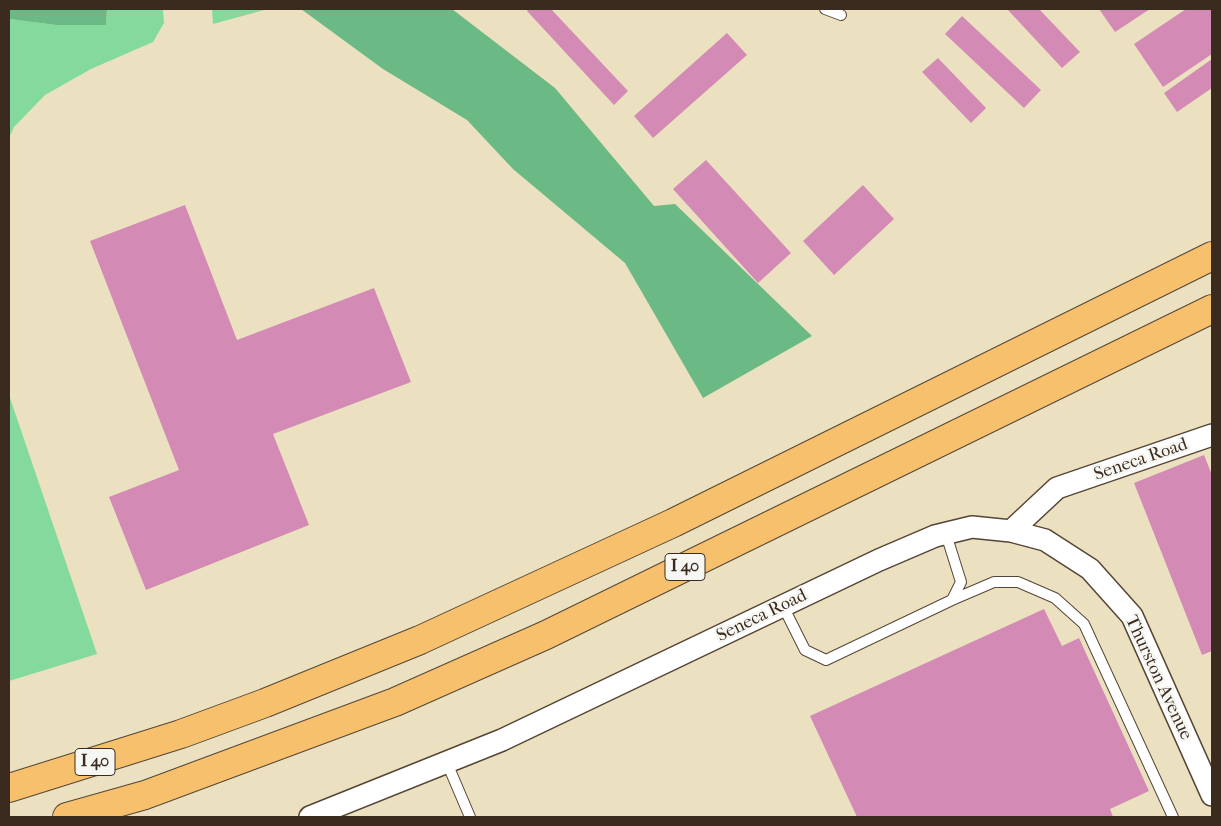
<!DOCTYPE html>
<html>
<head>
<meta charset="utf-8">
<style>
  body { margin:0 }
  #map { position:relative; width:1221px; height:826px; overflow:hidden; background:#ebe1c0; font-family:"IM FELL French Canon",serif }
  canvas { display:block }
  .frame { position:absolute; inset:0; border:10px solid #3b2a1e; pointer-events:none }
</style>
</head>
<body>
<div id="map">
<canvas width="1221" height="826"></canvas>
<div class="frame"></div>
</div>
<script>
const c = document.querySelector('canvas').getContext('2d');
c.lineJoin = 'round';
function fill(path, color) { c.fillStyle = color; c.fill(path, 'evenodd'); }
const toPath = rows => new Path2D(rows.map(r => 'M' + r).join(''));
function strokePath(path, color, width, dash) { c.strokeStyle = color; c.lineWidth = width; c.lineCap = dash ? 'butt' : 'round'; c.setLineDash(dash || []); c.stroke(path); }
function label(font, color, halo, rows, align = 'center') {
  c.font = font + ' "IM FELL French Canon",serif'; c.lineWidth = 5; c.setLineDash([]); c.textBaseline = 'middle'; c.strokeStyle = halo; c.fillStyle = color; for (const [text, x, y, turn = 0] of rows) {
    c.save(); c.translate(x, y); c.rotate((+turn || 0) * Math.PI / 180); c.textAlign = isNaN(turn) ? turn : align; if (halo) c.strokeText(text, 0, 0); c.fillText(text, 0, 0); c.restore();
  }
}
const green = toPath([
  [107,9,163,9,164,23,153,42,91,69,45,95,14,127,9,138,9,19,56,25,106,25],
  [212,9,268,9,213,24],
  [9,395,97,654,9,681]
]);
const forest = toPath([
  [9,9,107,9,106,25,56,25,9,19],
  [301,9,452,9,555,88,654,206,675,204,812,336,703,398,625,263,513,169,467,120,383,69]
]);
const building = toPath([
  [529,9,551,9,628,91,614,105,527,11],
  [1007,9,1039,9,1080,52,1062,68],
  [1099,9,1150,9,1115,32],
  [1186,9,1212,9,1212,54,1163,87,1134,44],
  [962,16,1041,90,1024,108,945,34],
  [727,33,747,55,653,138,634,116],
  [938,58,986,108,971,123,922,72],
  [1212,59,1212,88,1177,112,1164,93],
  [706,160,791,253,758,283,673,189],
  [863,185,894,219,834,275,803,241],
  [185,205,237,340,374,288,411,382,273,434,309,525,146,590,109,497,179,470,90,241],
  [1204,455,1212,475,1212,651,1202,655,1134,483],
  [1044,609,1062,646,1079,638,1149,791,1110,809,1113,817,857,817,810,716]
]);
const service = toPath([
  [825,9,841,15],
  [952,600,994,582,1018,582,1055,598,1084,624,1173,817],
  [783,606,805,650,826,660,952,600,961,582,946,534],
  [447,763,470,817]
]);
const minor = toPath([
  [1011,531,1057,488,1212,435],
  [310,817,502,740,879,560,935,536,972,527,1011,531,1045,540,1090,569,1132,616,1212,795]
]);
const motorway = toPath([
  [9,788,181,734,265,703,420,640,673,523,1212,256],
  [67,817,145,795,395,702,546,635,1212,309]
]);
const shields = [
  [685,567,40],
  [95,762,40]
];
const shieldNames = [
  ["I 40",685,567],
  ["I 40",95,762]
];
const streetNames = [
  ["Seneca Road",1141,460,-19],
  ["Seneca Road",762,616,-26],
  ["Thurston Avenue",1158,678,65]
];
fill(green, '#84d99c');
fill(forest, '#6bb984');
fill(building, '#d38bb5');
strokePath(service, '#554536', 12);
strokePath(minor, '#554536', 24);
strokePath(motorway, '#554536', 30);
strokePath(service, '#fff', 10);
strokePath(minor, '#fff', 21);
strokePath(motorway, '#f7c06c', 28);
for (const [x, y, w] of shields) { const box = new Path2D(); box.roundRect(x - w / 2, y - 13.5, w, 27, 4); c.fillStyle = '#f6f6f2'; c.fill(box); strokePath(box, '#3b2a1e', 1); }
label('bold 16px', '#3b2a1e', null, shieldNames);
label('18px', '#3b2a1e', '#f6f6f2', streetNames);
</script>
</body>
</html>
